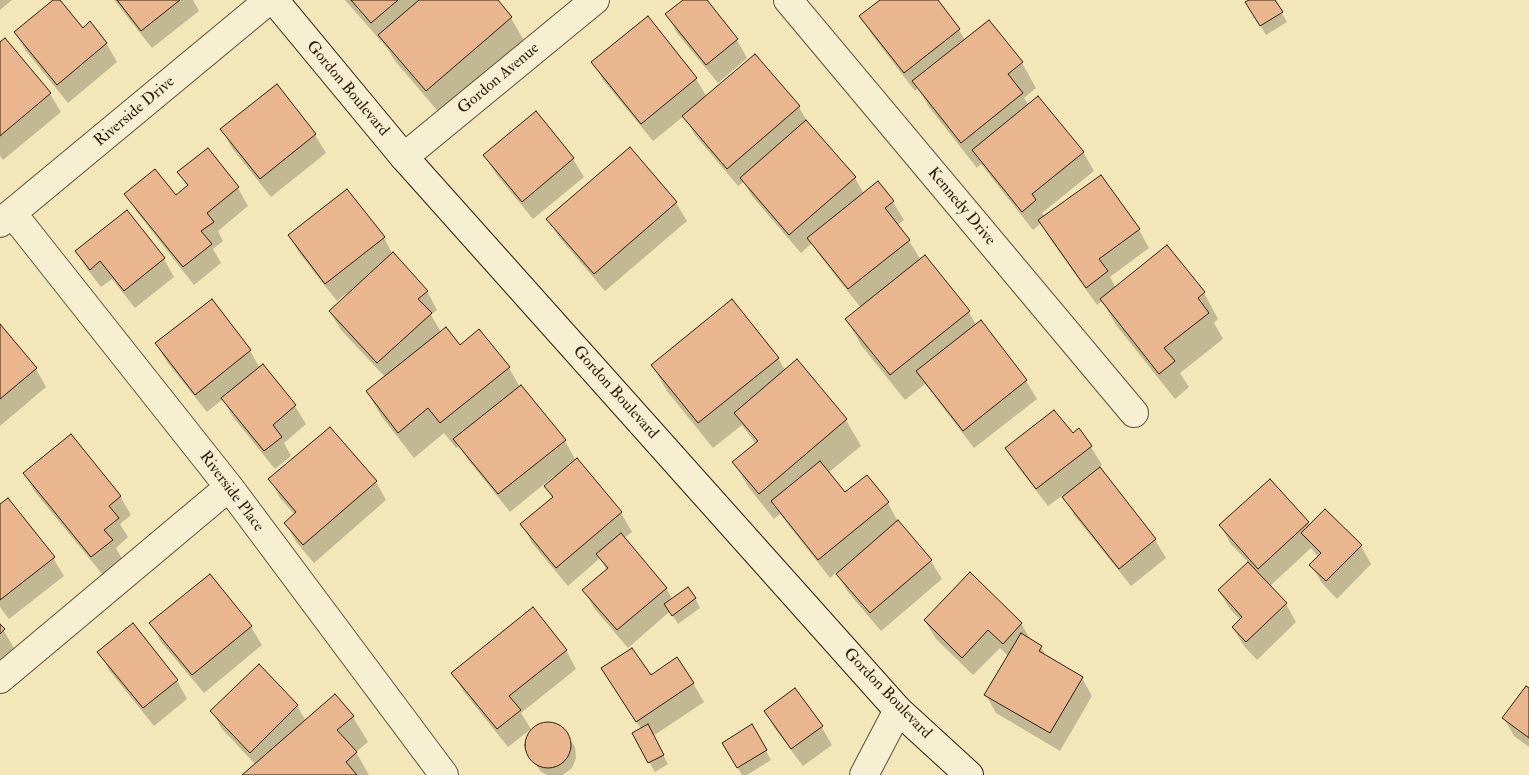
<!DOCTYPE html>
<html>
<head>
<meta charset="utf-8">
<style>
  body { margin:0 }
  canvas { display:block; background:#f3e6b9 }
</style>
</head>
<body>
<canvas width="1529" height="775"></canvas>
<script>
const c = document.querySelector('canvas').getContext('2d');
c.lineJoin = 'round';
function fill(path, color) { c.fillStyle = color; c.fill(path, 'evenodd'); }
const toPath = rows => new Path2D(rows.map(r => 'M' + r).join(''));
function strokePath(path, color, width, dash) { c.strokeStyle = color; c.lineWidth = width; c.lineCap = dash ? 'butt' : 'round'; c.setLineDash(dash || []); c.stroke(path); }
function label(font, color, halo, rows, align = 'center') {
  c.font = font + ' "IM FELL Double Pica",serif'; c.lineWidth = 4; c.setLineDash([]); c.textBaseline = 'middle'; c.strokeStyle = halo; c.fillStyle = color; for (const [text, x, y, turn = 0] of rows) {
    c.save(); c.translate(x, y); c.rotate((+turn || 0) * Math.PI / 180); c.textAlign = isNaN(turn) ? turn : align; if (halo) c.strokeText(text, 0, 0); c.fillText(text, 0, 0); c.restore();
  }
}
const shadow = toPath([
  [0,0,12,0,0,10],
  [55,0,58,0,83,30,106,43,117,62,68,103,26,51,15,33],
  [114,0,193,0,199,11,152,48],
  [345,0,496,0,511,18,526,44,442,116,395,61,387,48],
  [684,0,705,0,737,40,747,58,718,83,677,33,667,14],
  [882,0,936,0,959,30,965,40,1022,63,1036,88,1024,98,1029,105,1083,152,1094,171,1042,213,1045,217,1139,230,1149,248,1110,277,1116,288,1204,293,1218,319,1214,323,1223,339,1180,373,1189,387,1175,399,1116,325,1102,301,1097,305,1050,239,1041,223,1033,230,981,164,977,168,929,107,918,88,915,91,872,35,861,17],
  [1251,0,1274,0,1287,22,1266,35,1247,3],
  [648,18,696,79,707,97,799,107,808,123,855,178,864,194,878,183,893,202,904,220,897,225,909,241,921,260,969,312,976,325,980,322,1026,381,1037,399,974,448,925,384,905,400,861,345,847,319,861,308,820,256,812,243,801,253,752,196,744,182,738,186,695,135,684,116,653,141,603,80,593,62],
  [5,39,50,94,61,112,3,160,0,156,0,44],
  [277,86,315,135,326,153,271,197,232,148,222,129],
  [536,113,573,159,584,177,533,219,496,174,485,156],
  [630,149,676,203,687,221,605,291,559,237,548,219],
  [179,172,238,188,248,206,218,231,223,241,213,249,221,263,194,285,137,212,126,194,176,197,188,187],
  [347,191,384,238,393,255,427,291,437,310,431,315,441,332,460,347,509,368,520,387,521,387,565,441,576,461,621,513,632,532,624,538,666,588,673,600,695,598,700,608,678,624,671,613,668,613,628,648,594,608,584,590,607,570,600,558,568,586,532,543,522,524,553,499,546,486,556,478,554,476,510,512,466,457,459,446,456,448,444,433,414,458,382,417,367,392,385,377,341,330,330,312,349,295,347,293,337,301,300,254,289,236],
  [76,251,164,259,174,277,135,308,112,279,101,287,87,269],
  [212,301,250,351,260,368,263,366,295,406,306,424,284,443,291,456,275,469,233,417,223,399,207,412,167,362,156,344],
  [0,326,36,369,46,387,0,426],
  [778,358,785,370,797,361,846,420,861,446,828,473,845,494,867,477,888,503,898,522,931,561,942,579,881,631,848,592,836,572,830,578,780,514,774,519,749,488,734,463,756,444,742,425,713,448,667,391,652,365],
  [1072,435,1091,447,1102,465,1099,467,1155,540,1166,558,1131,586,1074,515,1063,495,1048,506,1018,467,1007,449],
  [24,473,120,496,131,515,120,524,128,537,116,548,122,559,103,575,35,492],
  [270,479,376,482,386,500,314,563,296,542,286,523,295,515,280,498],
  [0,505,53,558,64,576,9,619,0,607],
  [1308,523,1310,526,1361,546,1371,564,1337,599,1322,583,1311,565,1318,557,1311,548,1270,586,1286,604,1296,622,1257,660,1244,646,1233,628,1240,620,1230,609,1219,591,1249,563,1231,544,1220,525],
  [209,576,251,627,262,645,204,693,161,642,151,623],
  [925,621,1021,623,1031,641,1041,647,1047,658,1082,678,1092,696,1060,751,996,713,986,695,1008,656,1000,648,973,675,936,639],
  [0,625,19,656,0,673],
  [566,650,576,669,521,713,531,729,508,747,464,692,453,674],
  [99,652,177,681,187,699,154,726,109,670],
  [603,669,693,683,704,702,653,736,668,764,655,772,633,734,641,729],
  [1529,690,1529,747,1514,736,1504,718],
  [297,706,306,721,353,717,368,742,356,752,369,775,244,775,256,765,222,729,212,711],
  [765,712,821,726,832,745,803,766,776,730],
  [551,723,562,728,575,747,576,758,572,768,563,775,547,775,541,772,528,753,527,742,531,731,540,724],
  [752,726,771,760,747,775,742,775,723,743]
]);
const building = toPath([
  [53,0,60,0,83,28,90,21,107,43,57,85,14,32,53,0],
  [117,0,180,0,141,31,117,0],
  [351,0,398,0,371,23,351,0],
  [419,0,498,0,512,17,426,91,378,35,419,0],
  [683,0,707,0,738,39,706,65,665,14,683,0],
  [880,0,938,0,960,29,904,73,859,16,880,0],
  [1249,0,1275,0,1283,12,1260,26,1245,2,1249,0],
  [648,16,697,78,641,124,591,62,648,16],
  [989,20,1023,62,1008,74,1023,93,961,143,912,81,989,20],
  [5,38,51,93,0,136,0,42,5,38],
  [755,54,800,106,727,169,682,116,755,54],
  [277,84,316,134,260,179,220,129,277,84],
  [1038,96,1084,152,1032,194,1036,200,1022,212,972,150,1038,96],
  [536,111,574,158,522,202,483,155,536,111],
  [806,120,856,177,789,235,740,178,806,120],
  [630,147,677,202,594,274,546,219,630,147],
  [208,148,239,187,207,213,214,222,201,231,212,244,183,267,124,194,155,169,176,195,188,185,177,172,208,148],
  [1101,175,1140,229,1099,259,1108,271,1086,288,1038,220,1101,175],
  [878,181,894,201,885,208,910,240,848,289,807,238,878,181],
  [347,189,385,237,325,284,288,235,347,189],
  [127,210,165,258,124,291,100,261,90,270,75,251,127,210],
  [1167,245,1205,292,1198,298,1209,313,1164,348,1175,361,1159,374,1100,299,1167,245],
  [393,252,428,291,418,299,432,313,377,363,329,311,393,252],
  [925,255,970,311,890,375,845,319,925,255],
  [212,299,251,350,195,395,155,343,212,299],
  [732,299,779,358,698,423,651,365,732,299],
  [981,320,1027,380,963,431,916,371,981,320],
  [0,324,37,368,0,399,0,324],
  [446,327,460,345,479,329,510,367,440,423,428,408,398,433,366,391,446,327],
  [797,359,847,419,759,494,732,462,758,441,734,413,797,359],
  [263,364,296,405,273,425,282,437,264,451,221,398,263,364],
  [521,385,566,440,498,494,453,439,521,385],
  [1054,410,1073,433,1079,428,1092,446,1036,489,1005,448,1054,410],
  [330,427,377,481,303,545,284,523,296,512,268,479,330,427],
  [71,434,121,496,109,506,119,518,104,530,113,540,91,557,23,473,71,434],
  [577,458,622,512,556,568,520,524,553,497,544,486,577,458],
  [820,461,845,492,867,475,889,502,818,560,771,501,820,461],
  [1100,467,1156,539,1119,569,1062,497,1100,467],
  [1270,479,1309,522,1258,569,1219,525,1270,479],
  [8,498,55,557,0,600,0,504,8,498],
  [1325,509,1362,545,1326,581,1309,565,1321,553,1301,533,1325,509],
  [898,520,932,560,870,613,836,574,898,520],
  [621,533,667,588,617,630,582,590,608,568,596,554,621,533],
  [1248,562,1287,603,1246,642,1232,627,1242,617,1218,590,1248,562],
  [970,572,1022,623,1003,644,988,630,962,658,924,620,970,572],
  [210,574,252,626,192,675,149,623,210,574],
  [688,587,696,598,672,616,664,604,688,587],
  [533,607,567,650,509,696,521,710,497,729,451,673,533,607],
  [133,623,178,680,143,708,97,652,133,623],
  [0,624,5,629,0,634,0,624],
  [1021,633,1042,646,1039,651,1083,677,1050,733,984,695,1021,633],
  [632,648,651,675,677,657,694,683,636,722,601,668,632,648],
  [259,664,298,705,250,753,210,711,259,664],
  [1526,686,1529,688,1529,738,1502,718,1526,686],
  [795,688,823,726,791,749,764,711,795,688],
  [335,694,354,716,337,730,357,752,346,762,357,775,242,775,335,694],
  '525 745a23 23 0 1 1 46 0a23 23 0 1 1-46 0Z',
  [648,724,664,755,648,763,632,733,648,724],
  [752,724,767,750,737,768,722,743,752,724]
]);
const street = toPath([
  [788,0,1134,413],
  [404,157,595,0],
  [12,213,229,487,444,775],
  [0,223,269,0],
  [0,679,229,487],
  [864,775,898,710]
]);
const secondary = toPath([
  [274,0,404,157,898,710,969,775]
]);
const streetNames = [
  ["Gordon Avenue",499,79,-40],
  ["Gordon Boulevard",347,89,50],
  ["Riverside Drive",135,112,-40],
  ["Kennedy Drive",961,207,50],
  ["Gordon Boulevard",615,393,48],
  ["Riverside Place",231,492,53],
  ["Gordon Boulevard",887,694,46]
];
fill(shadow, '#0003');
fill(building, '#e9b68f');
strokePath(building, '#2e1f0f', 1);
strokePath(street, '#5f513a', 30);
strokePath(secondary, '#2e1f0f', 30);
strokePath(street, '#f7efd2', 28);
strokePath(secondary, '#f7efd2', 28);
label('16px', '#2e1f0f', '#f7efd2', streetNames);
</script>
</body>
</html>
